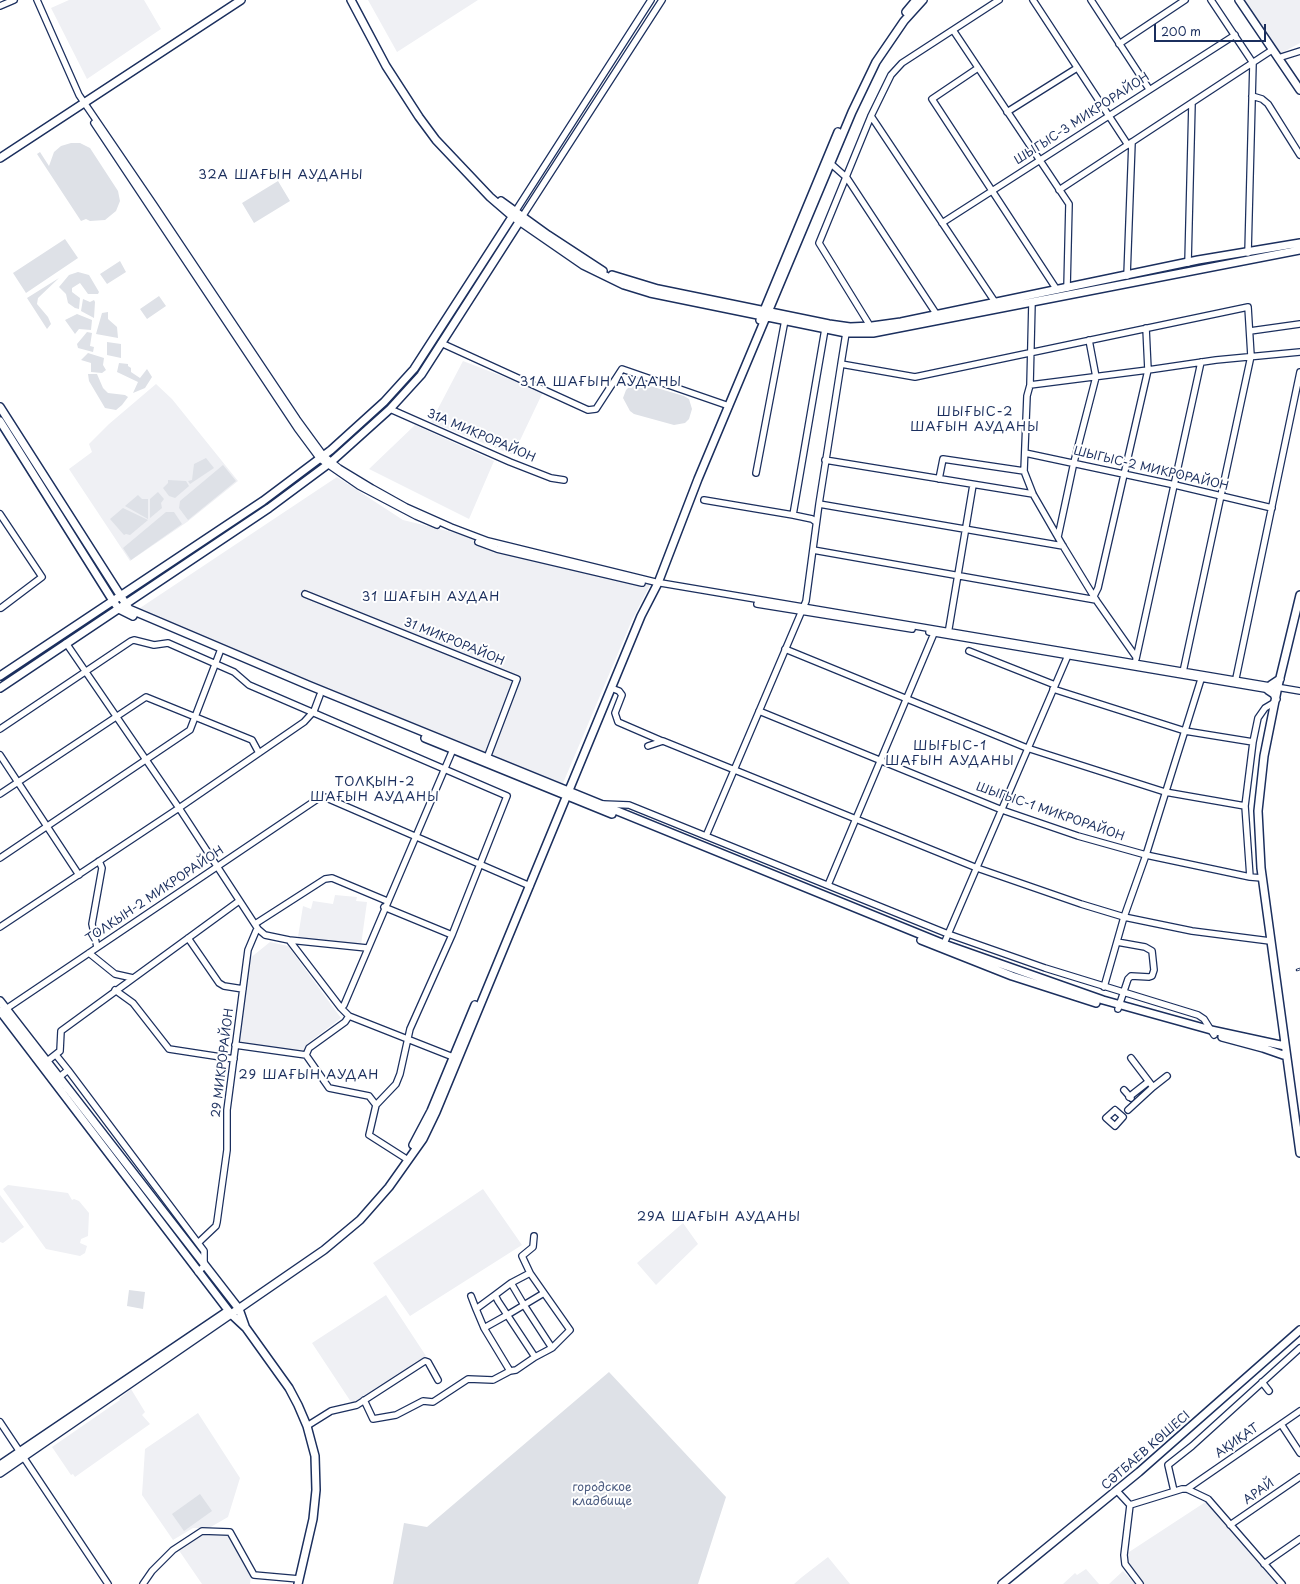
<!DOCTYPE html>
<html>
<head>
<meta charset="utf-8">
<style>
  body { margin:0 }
  #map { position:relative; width:1300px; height:1584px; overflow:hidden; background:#fff; font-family:"Playpen Sans",sans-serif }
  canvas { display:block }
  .scale { position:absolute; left:1154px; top:24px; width:112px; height:18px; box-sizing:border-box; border:2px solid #1b2f5e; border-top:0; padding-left:5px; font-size:12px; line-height:14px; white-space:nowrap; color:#1b2f5e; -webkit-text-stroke:3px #fff; paint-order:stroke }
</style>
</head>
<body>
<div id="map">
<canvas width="1300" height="1584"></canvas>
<div class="scale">200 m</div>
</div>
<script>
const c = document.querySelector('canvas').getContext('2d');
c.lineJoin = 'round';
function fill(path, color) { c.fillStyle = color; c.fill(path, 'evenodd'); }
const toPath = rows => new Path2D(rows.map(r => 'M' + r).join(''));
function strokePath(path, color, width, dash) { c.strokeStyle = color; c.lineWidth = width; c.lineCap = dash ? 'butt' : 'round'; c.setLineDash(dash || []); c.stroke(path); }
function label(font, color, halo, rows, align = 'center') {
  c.font = font + ' "Playpen Sans",sans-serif'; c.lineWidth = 4; c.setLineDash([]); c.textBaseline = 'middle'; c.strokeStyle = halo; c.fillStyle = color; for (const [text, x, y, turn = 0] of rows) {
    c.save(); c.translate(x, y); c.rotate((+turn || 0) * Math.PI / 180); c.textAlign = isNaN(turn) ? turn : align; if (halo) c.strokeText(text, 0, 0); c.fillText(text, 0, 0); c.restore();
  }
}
const built = toPath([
  [69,0,144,0,161,29,87,79,51,8],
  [368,0,478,0,397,52],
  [1239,0,1300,0,1300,43,1276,56],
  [463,361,543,392,513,455,431,422],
  [156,384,172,399,238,481,187,522,130,561,69,469,92,452,89,444,109,424],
  [415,425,494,461,469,519,369,469],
  [337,477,403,520,652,581,632,620,561,788,137,610],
  [335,895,357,897,356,901,367,902,361,945,298,937,303,906,311,909,313,901,333,904],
  [270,942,288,946,341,1018,308,1043,303,1052,238,1042,249,959],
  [8,1185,68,1193,72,1200,74,1199,79,1201,89,1213,88,1236,81,1239,80,1243,87,1246,85,1253,80,1256,46,1249,3,1189],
  [483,1189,522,1245,410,1316,373,1263],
  [0,1195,24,1227,3,1243,0,1242],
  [683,1223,698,1244,656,1285,637,1263],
  [386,1295,426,1356,353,1405,312,1343],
  [131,1389,145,1412,142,1415,150,1424,75,1477,73,1474,71,1475,52,1447,120,1400,119,1399],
  [198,1413,240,1478,228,1517,209,1528,193,1528,173,1540,142,1495,145,1449],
  [1207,1501,1229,1527,1280,1584,1143,1584,1132,1572,1127,1563,1126,1554],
  [199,1534,230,1535,251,1576,250,1584,202,1584,178,1549],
  [828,1557,850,1584,794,1584,802,1577],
  [1086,1569,1099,1584,1063,1584,1075,1573,1077,1575],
  [1123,1571,1135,1584,1109,1584]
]);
const green = toPath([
  [71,143,80,143,90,148,118,191,120,201,116,211,105,220,90,221,86,219,81,221,37,154,40,152,49,166,54,152,61,146],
  [278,181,290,201,254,223,242,203],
  [65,239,78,258,26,293,13,273],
  [120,261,126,272,107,284,100,274],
  [78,272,89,275,99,292,98,294,88,294,80,283,72,288,72,292,80,298,79,309,75,308,68,303,66,294,59,287,69,275],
  [59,278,38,298,37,304,48,317,51,324,47,329,27,298],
  [159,296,166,306,147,319,140,309],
  [83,299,90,302,94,300,95,302,94,318,81,311],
  [108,312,108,319,117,327,118,338,96,334,102,313],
  [77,314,92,320,91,330,79,329,75,334,65,320],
  [87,332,92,333,90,346,94,347,93,352,78,348,77,344],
  [107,342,121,344,121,358,107,355],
  [88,353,104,358,103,365,106,370,102,373,91,372,91,363,81,360],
  [119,363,128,364,128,366,131,368,131,372,140,378,147,369,152,377,145,388,133,393,138,382,117,372],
  [88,374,97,374,103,388,108,393,125,395,128,397,122,405,116,410,105,408,89,381],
  [640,383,684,396,689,399,692,409,689,419,685,423,674,425,634,414,630,411,623,398,626,390,631,385],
  [206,458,214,468,190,484,188,481,192,480,194,464],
  [223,465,236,481,188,520,179,508,180,501],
  [168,480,186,481,189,486,175,498,169,496,163,488,168,483],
  [158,492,164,499,161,503,162,508,150,518,150,499],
  [138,495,142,499,148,499,148,519,125,506],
  [123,508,148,520,130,535,126,534,124,535,110,519],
  [166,512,174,512,182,524,131,560,123,548],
  [83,625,84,628,0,684,0,680],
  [129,1290,145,1292,143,1309,127,1306],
  [609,1372,726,1497,698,1584,393,1584,404,1523,427,1527],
  [200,1494,212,1511,184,1531,172,1514]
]);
const minor = toPath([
  [37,0,79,95,154,205,297,419,324,456,339,468,372,488,406,507,451,527,488,541,655,582,1300,691],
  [1033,0,1128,145],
  [1091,0,1149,89],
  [1211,0,1253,63,1248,253],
  [0,6,14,0],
  [953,30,1069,204,1067,288],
  [1119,44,1185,0],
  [1278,58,1300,51],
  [978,68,932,99,1057,290],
  [1252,96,1262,99,1268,104,1300,155],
  [1007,112,1077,68],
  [871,116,997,305],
  [94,123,297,428,320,459,359,486,416,516,437,525],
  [829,162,847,178,937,315],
  [1059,190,1272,50],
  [515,212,651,0],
  [522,217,662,0],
  [942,223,1235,35],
  [1188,263,1192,103],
  [1127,276,1132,142],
  [1032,302,1030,385,1027,396,1024,471,1033,494,1063,546,1096,600,1136,657],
  [872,329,819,243,871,116,891,75,902,63,999,0],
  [1250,331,1300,324],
  [441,343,588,410,596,409,622,369,729,406],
  [841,364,846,333],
  [1030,385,1148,370,1216,360,1300,352],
  [390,409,510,462,551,478,564,480],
  [1025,453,1175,485,1272,508],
  [825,460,1033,494],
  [756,473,785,320],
  [939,479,943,459,1024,471],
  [704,500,793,515,812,519,816,522],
  [819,504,841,364,915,377,1248,307,1251,356,1183,672],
  [0,514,42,577,1,608],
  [793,515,825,329],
  [1058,537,1074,462,1096,377,1089,340],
  [478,542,497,549,642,583],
  [813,550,1096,600],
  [305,594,517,679,487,758],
  [1094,596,1098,588,1148,370,1146,328],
  [757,604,912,629],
  [929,632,1271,690],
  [948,634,973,485],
  [66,643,179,808,258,929,265,935,289,940,341,1008,349,1016,453,1057],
  [785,649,1027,748,1165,792,1245,806],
  [969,651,1055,685],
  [1136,659,1201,362],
  [1235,683,1300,372],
  [611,688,619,691,622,695,615,713,618,722,662,741],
  [1053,689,1185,731,1253,742],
  [759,711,1002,810,1078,836,1146,855,1250,877],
  [0,729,131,641,134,640,154,645,168,643,234,672,249,685,507,796,452,935,410,1029,400,1074,396,1084,376,1105],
  [648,746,663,741,977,868,1081,904,1124,917,1192,931,1270,941],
  [0,755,79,875],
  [0,794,146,697,252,740,259,753],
  [603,804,629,805,948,934,1045,968,1198,1015,1204,1019,1214,1035],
  [706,836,806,601,819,504,1063,546],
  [0,858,190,730,221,649],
  [1262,878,1250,877,1245,806,1253,742,1258,718,1265,708,1275,702],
  [828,885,935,631],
  [384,907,452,935],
  [255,924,325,879,332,878,387,901],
  [0,927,179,808,304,722,314,711,320,695],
  [188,938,219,983,224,986,243,989],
  [289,940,367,948],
  [1117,942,1145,947,1152,951,1154,970,1152,976,1149,977,1131,976,1128,979,1118,1009],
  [943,946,1069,653],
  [97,947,92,924,102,868,99,861],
  [89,953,115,974,133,978],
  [1104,987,1124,917,1146,855,1202,676],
  [115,990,133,1003,169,1049,234,1059],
  [341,1008,344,1005,454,747],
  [3,1011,322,796,530,886],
  [235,1045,306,1055,329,1088,369,1096,376,1105,369,1135,405,1158],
  [56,1055,68,1070],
  [306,1055,309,1048,345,1022,349,1016],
  [1131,1058,1153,1087,1167,1076],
  [46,1062,60,1051,61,1031,239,901],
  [57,1079,68,1070,204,1251,204,1266,198,1272],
  [1124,1090,1131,1098],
  [1129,1097,1148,1082],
  [1115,1110,1123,1117,1115,1126,1106,1118,1115,1110],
  [1128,1110,1153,1087],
  [198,1243,216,1226,217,1222,227,1150,227,1110,248,950,256,931,258,929],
  [530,1273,544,1293],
  [511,1283,495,1295,498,1301,535,1357,552,1348],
  [471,1296,476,1309,495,1295],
  [476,1309,484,1328],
  [510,1371,484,1328,509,1314,544,1293,570,1330,552,1348,524,1305,511,1283,530,1273,522,1256,533,1247,534,1236],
  [1262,1382,1269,1391],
  [364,1400,373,1419,396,1415,423,1401,433,1402,468,1379,493,1380,510,1371,516,1370,535,1357],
  [0,1422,108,1584],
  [1281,1424,1300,1453],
  [307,1426,331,1411,357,1405,425,1361,428,1362,438,1380],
  [1187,1489,1300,1411],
  [1117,1491,1130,1505],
  [1174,1491,1168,1465,1192,1446,1300,1348],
  [1130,1505,1182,1489,1187,1489,1208,1499,1282,1584],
  [1130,1505,1124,1555,1125,1564,1140,1584],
  [1230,1525,1300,1477],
  [1264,1564,1300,1539],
  [143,1584,152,1571,173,1550,202,1531,230,1532,254,1575,299,1579]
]);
const major = toPath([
  [351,0,386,66,419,117,436,140,490,197,512,216,583,265,624,285,650,293,846,333,873,333,1300,250],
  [1239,0,1300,90],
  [906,12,916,0],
  [0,158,241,0],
  [501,201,548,235,603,271],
  [612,275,658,289,829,324,850,327,872,326,901,322,1198,260,1300,243],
  [760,320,838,132],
  [0,407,129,609,308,685,944,944,1103,1000,1211,1030,1285,1046],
  [0,421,113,601,119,609,133,616],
  [1300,595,1278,686,1264,756,1258,811,1261,868,1300,1153],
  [0,676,263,501,331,450,384,402,414,369,514,214],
  [1271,685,1280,679],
  [0,688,269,508,331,462,390,409,421,375,521,219],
  [1268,690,1274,694,1276,699],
  [425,738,612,814],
  [921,940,1012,976,1096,1003],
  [0,1001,239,1309,245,1326],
  [0,1011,231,1314,246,1328,289,1388,298,1405,307,1426,315,1456,316,1490,313,1519,298,1584],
  [1222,1037,1263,1048,1286,1056],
  [413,1145,431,1111,475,1005],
  [0,1465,225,1313],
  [0,1473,324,1250,360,1220,389,1187,423,1139,436,1112,641,616,658,583,698,479,852,112,876,62,904,21,923,0],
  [1002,1584,1139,1472,1300,1330]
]);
const rail = toPath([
  [1297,970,1300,969]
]);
const streetNames = [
  ["ШЫГЫС-3 МИКРОРАЙОН",1082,119,-33],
  ["31А МИКРОРАЙОН",481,436,23],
  ["ШЫГЫС-2 МИКРОРАЙОН",1151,469,13],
  ["31 МИКРОРАЙОН",454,642,22],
  ["ШЫГЫС-1 МИКРОРАЙОН",1050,812,19],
  ["ТОЛКЫН-2 МИКРОРАЙОН",155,895,-34],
  ["29 МИКРОРАЙОН",223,1063,-83],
  ["АҚИҚАТ",1237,1441,-35],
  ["СӘТБАЕВ КӨШЕСІ",1146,1451,-41],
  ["АРАЙ",1259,1492,-35]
];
const parkNames = [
  ["городское",602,1488],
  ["кладбище",602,1502]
];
const neighbourhoodNames = [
  ["32А ШАҒЫН АУДАНЫ",281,175],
  ["31А ШАҒЫН АУДАНЫ",601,382],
  ["ШЫҒЫС-2",975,412],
  ["ШАҒЫН АУДАНЫ",975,427],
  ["31 ШАҒЫН АУДАН",431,597],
  ["ШЫҒЫС-1",950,746],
  ["ШАҒЫН АУДАНЫ",950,761],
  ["ТОЛҚЫН-2",375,782],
  ["ШАҒЫН АУДАНЫ",375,797],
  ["29 ШАҒЫН АУДАН",309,1075],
  ["29А ШАҒЫН АУДАНЫ",719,1217]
];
fill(built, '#eff0f4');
fill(green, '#dee1e7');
strokePath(minor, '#1b2f5e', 8);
strokePath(major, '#1b2f5e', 10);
strokePath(minor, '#fff', 5.5);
strokePath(major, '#fff', 7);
strokePath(rail, '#1b2f5e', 2.5);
strokePath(rail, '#fff', 1, [3]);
label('12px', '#1b2f5e', '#fff', streetNames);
label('12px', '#4c5c80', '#fff', parkNames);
c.letterSpacing = '1px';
label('13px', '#1b2f5e', '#fff', neighbourhoodNames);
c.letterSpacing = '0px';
</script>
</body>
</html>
